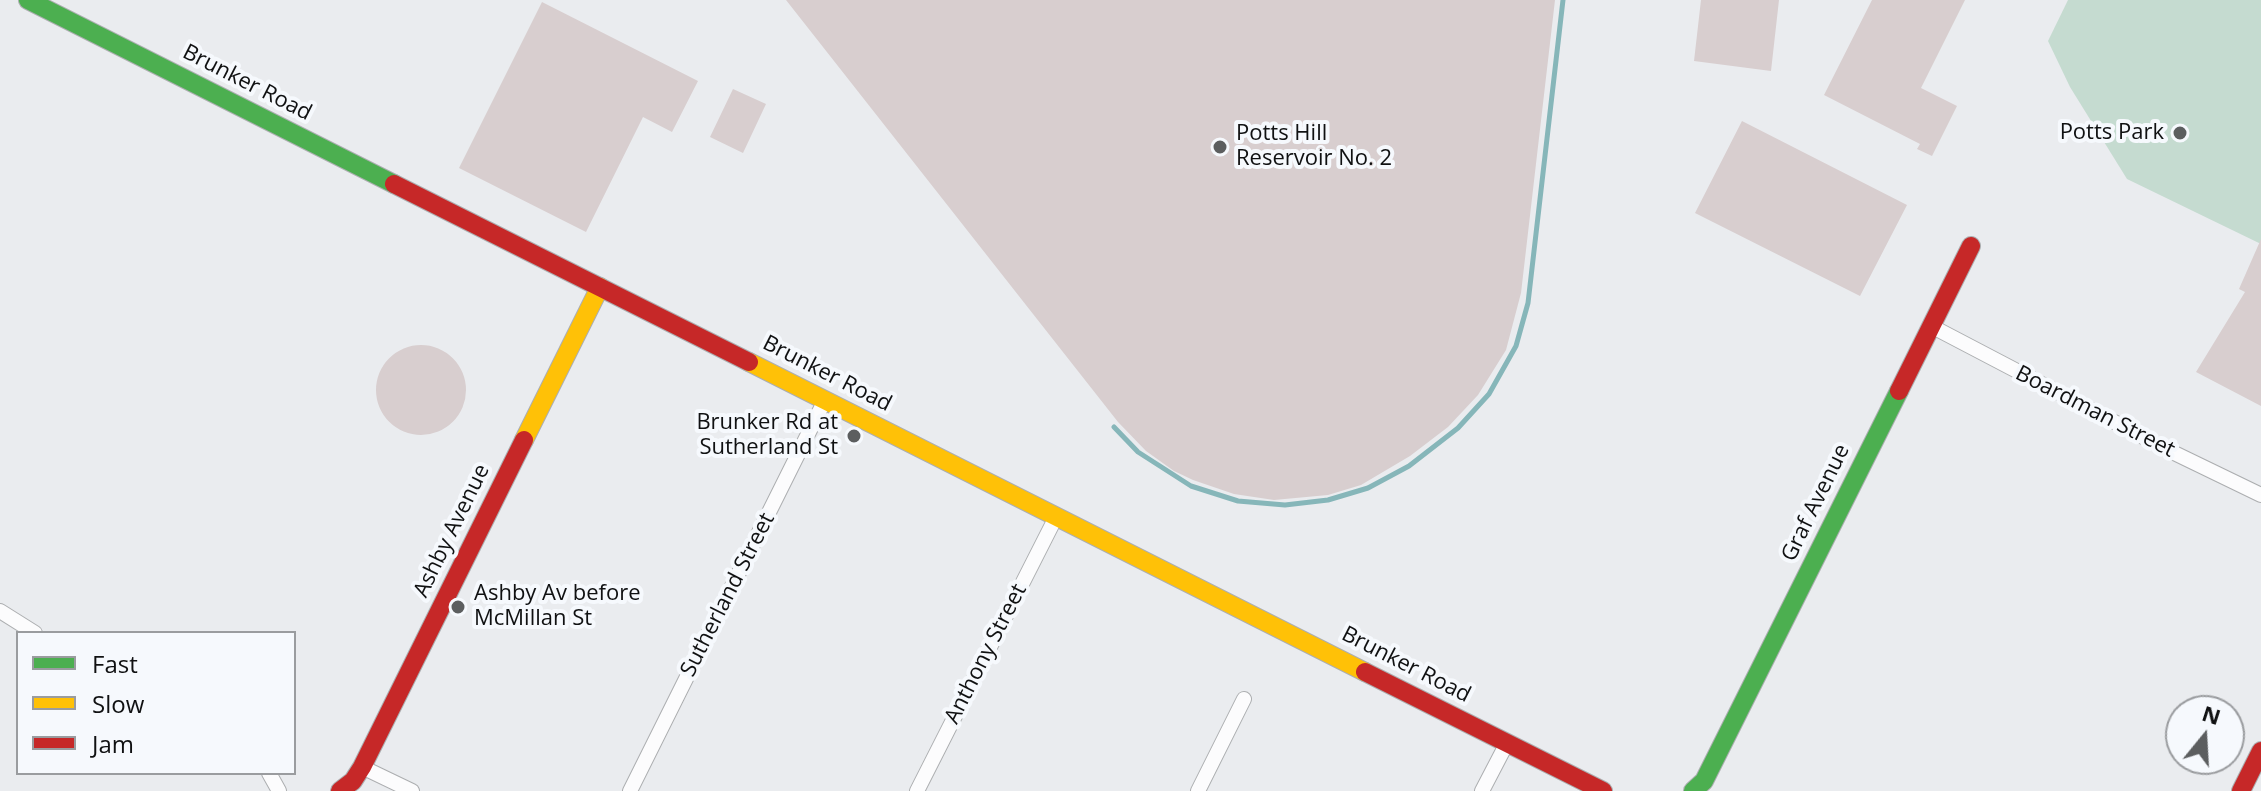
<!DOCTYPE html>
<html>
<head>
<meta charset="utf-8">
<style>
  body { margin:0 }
  #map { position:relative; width:2261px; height:791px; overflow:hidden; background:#eaecef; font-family:"Open Sans",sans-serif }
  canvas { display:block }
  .legend { position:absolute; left:16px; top:631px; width:280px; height:144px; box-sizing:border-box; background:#f6f9fd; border:2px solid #9a9c9f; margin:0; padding:10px 14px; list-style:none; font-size:24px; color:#101112 }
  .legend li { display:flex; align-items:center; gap:16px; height:40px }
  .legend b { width:40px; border:2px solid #9a9c9f }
  .north { position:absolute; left:2165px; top:695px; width:80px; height:80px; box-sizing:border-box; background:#f6f9fd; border:2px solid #9a9c9f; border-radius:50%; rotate:18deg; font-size:22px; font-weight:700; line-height:32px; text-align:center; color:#101112 }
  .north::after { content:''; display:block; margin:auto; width:28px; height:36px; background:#5c5e5f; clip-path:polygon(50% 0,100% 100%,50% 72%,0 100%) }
</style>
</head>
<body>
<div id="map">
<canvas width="2261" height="791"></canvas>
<ul class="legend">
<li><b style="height:10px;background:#4caf50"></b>Fast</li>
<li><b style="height:10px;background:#ffc107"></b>Slow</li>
<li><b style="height:10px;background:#c62828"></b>Jam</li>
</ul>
<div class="north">N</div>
</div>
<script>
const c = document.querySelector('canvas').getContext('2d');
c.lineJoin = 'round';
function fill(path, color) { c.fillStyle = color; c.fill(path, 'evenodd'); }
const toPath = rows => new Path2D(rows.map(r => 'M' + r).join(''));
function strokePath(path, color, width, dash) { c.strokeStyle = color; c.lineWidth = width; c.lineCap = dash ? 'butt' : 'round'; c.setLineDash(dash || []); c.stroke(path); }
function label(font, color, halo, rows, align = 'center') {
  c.font = font + ' "Open Sans",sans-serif'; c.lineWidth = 8; c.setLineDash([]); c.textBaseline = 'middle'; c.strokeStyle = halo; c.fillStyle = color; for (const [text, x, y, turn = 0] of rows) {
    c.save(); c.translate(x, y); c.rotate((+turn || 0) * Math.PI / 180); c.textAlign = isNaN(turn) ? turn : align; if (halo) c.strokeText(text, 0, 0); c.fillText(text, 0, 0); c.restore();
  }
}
const green = toPath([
  [2068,0,2261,0,2261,244,2127,179,2070,87,2048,41]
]);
const stream = toPath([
  [1114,427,1138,452,1191,486,1238,501,1285,505,1328,500,1368,488,1409,466,1458,428,1489,394,1516,346,1528,303,1563,0]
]);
const building = toPath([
  [786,0,1555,0,1521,293,1506,350,1478,395,1448,427,1410,456,1361,485,1328,495,1274,500,1234,494,1193,480,1174,471,1146,451,1118,422],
  [1701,0,1779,0,1771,71,1694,61],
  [1872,0,1965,0,1921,88,1957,106,1932,156,1917,149,1920,144,1824,95],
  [542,2,698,81,672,132,643,117,586,232,459,168],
  [733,89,766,104,743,153,710,137],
  [1742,121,1907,205,1860,296,1695,213],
  [2261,239,2261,406,2196,372,2245,292,2239,289],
  '376 390a45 45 0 1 1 90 0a45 45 0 1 1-90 0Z'
]);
const street = toPath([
  [1931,326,2166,449,2261,495],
  [0,611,35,633],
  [362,767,412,791],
  [269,773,279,791],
  [630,791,825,400],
  [917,791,1056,517],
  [1198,791,1244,699],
  [1482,791,1507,743]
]);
const fast = toPath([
  [28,0,394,184],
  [1693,791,1704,781,1899,391]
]);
const slow = toPath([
  [749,362,1365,672],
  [524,440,600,287]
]);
const jam = toPath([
  [394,184,749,362],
  [1899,391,1971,246],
  [1365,672,1603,791],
  [340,791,353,781,362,767,524,440],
  [2241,791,2261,751]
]);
const markers = [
  [2180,133,8,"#5c5e5f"],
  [1220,147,8,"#5c5e5f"],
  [854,436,8,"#5c5e5f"],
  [458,607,8,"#5c5e5f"]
];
const streetNames = [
  ["Brunker Road",247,83,27],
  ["Brunker Road",827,374,27],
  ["Boardman Street",2095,412,27],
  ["Graf Avenue",1816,503,-64],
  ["Ashby Avenue",452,531,-64],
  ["Sutherland Street",728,595,-63],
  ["Anthony Street",986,654,-63],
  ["Brunker Road",1406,665,27]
];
const poiNames = [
  ["Potts Park",2164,133],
  ["Potts Hill",1236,134,"left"],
  ["Reservoir No. 2",1236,159,"left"],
  ["Brunker Rd at",838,423],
  ["Sutherland St",838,448],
  ["Ashby Av before",474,594,"left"],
  ["McMillan St",474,619,"left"]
];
fill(green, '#c5dbd0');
strokePath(stream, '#86b6b9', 5);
fill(building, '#d8cecf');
strokePath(street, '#acaeb0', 16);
strokePath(fast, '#acaeb0', 20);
strokePath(slow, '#acaeb0', 20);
strokePath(jam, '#acaeb0', 20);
strokePath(street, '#fcfcfd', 14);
strokePath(fast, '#4caf50', 18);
strokePath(slow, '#ffc107', 18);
strokePath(jam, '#c62828', 18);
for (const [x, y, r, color] of markers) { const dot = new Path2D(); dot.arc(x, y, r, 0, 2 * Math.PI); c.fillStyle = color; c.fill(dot); strokePath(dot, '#f6f9fd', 3); }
label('22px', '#101112', '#f6f9fd', streetNames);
label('22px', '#101112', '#f6f9fd', poiNames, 'right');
</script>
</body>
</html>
